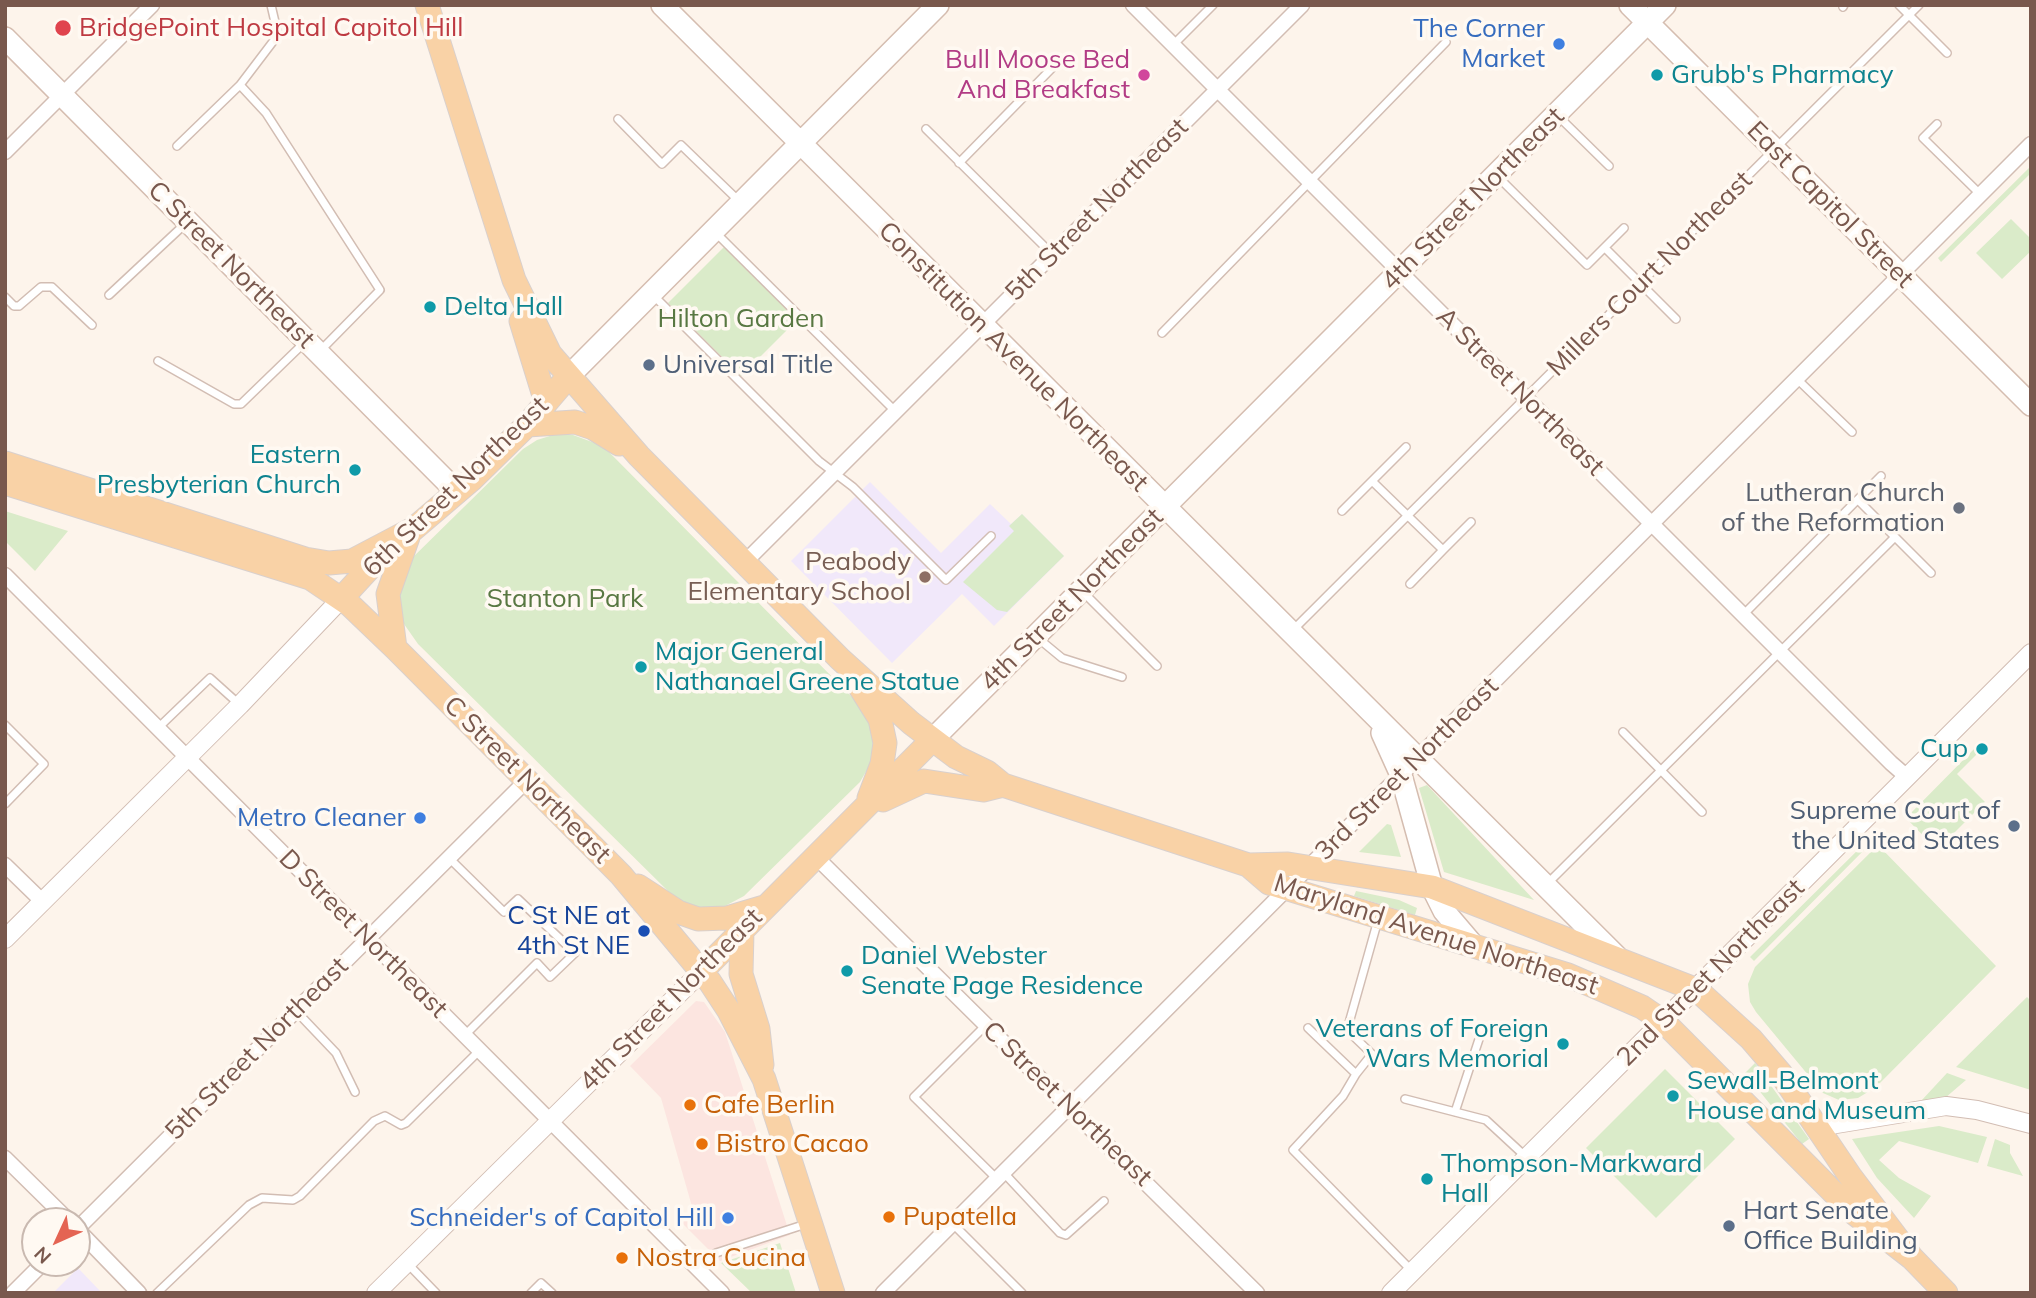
<!DOCTYPE html>
<html>
<head>
<meta charset="utf-8">
<style>
  body { margin:0 }
  #map { position:relative; width:2036px; height:1298px; overflow:hidden; background:#fdf4eb; font-family:Mulish,sans-serif }
  canvas { display:block }
  .frame { position:absolute; inset:0; border:7px solid #79584d; pointer-events:none }
  .north { position:absolute; left:21px; top:1207px; width:70px; height:70px; box-sizing:border-box; background:#fff9f2; border:2px solid #c9b9b0; border-radius:50%; rotate:225deg; font-size:19px; font-weight:700; line-height:28px; text-align:center; color:#79584d }
  .north::after { content:''; display:block; margin:auto; width:24px; height:32px; background:#e46453; clip-path:polygon(50% 0,100% 100%,50% 72%,0 100%) }
</style>
</head>
<body>
<div id="map">
<canvas width="2036" height="1298"></canvas>
<div class="frame"></div>
<div class="north">N</div>
</div>
<script>
const c = document.querySelector('canvas').getContext('2d');
c.lineJoin = 'round';
function fill(path, color) { c.fillStyle = color; c.fill(path, 'evenodd'); }
const toPath = rows => new Path2D(rows.map(r => 'M' + r).join(''));
function strokePath(path, color, width, dash) { c.strokeStyle = color; c.lineWidth = width; c.lineCap = dash ? 'butt' : 'round'; c.setLineDash(dash || []); c.stroke(path); }
function label(font, color, halo, rows, align = 'center') {
  c.font = font + ' Mulish,sans-serif'; c.lineWidth = 7; c.setLineDash([]); c.textBaseline = 'middle'; c.strokeStyle = halo; c.fillStyle = color; for (const [text, x, y, turn = 0] of rows) {
    c.save(); c.translate(x, y); c.rotate((+turn || 0) * Math.PI / 180); c.textAlign = isNaN(turn) ? turn : align; if (halo) c.strokeText(text, 0, 0); c.fillText(text, 0, 0); c.restore();
  }
}
const commercial = toPath([
  [696,1001,704,1002,725,1032,790,1235,720,1261,682,1223,693,1210,661,1098,630,1066]
]);
const education = toPath([
  [870,482,941,553,990,504,1011,524,1022,514,1064,556,994,626,962,594,892,663,791,561],
  [78,1268,102,1293,53,1293]
]);
const green = toPath([
  [2031,166,2031,173,1941,262,1938,258],
  [2011,219,2031,239,2031,251,2002,279,1976,253],
  [724,247,797,320,741,376,668,303],
  [553,435,573,435,603,446,858,703,870,722,875,747,872,761,860,782,744,896,725,906,699,908,682,903,671,894,418,644,404,624,398,607,399,588,406,564,523,449,537,440],
  [5,511,68,531,35,571,5,541],
  [1022,514,1064,556,1007,612,997,610,963,582,1014,531,1009,526],
  [1978,745,1982,749,1957,774,1985,802,1937,850,1906,818],
  [1427,785,1534,900,1444,872,1419,788],
  [1387,824,1391,825,1401,857,1359,852],
  [1872,836,1875,839,1754,961,1750,957],
  [1878,845,1996,966,1876,1087,1858,1098,1839,1100,1823,1093,1756,1012,1750,1002,1748,984,1755,967],
  [1356,891,1399,900,1417,908,1415,915,1354,896],
  [2027,997,2031,1001,2031,1090,1956,1067],
  [1755,1063,1809,1139,1802,1144,1745,1073],
  [1665,1069,1735,1139,1656,1218,1586,1148],
  [1947,1073,1966,1080,1945,1098,1921,1101],
  [1939,1126,1987,1137,1978,1163,1899,1141,1879,1160,1899,1178,1931,1196,1914,1218,1877,1178,1852,1139],
  [1995,1139,2010,1145,2010,1153,2023,1176,1987,1166],
  [780,1243,796,1293,752,1293,721,1263]
]);
const service = toPath([
  [271,5,278,35,240,85,266,113,380,290,321,350],
  [1899,5,1947,53],
  [1843,7,1844,5],
  [1173,45,1213,5],
  [1557,115,1609,166],
  [618,119,662,164,681,145,740,202],
  [1937,124,1923,138,1980,194],
  [926,129,1052,254],
  [177,146,240,85],
  [959,163,1053,67],
  [1497,176,1587,265,1624,228],
  [716,233,895,411],
  [1605,248,1676,319],
  [109,295,185,224],
  [653,295,819,461,853,487,946,580,991,536],
  [5,297,14,306,19,306,41,287,52,287,92,325],
  [1162,333,1446,42],
  [158,361,234,404,241,404,304,343],
  [1797,379,1852,432],
  [1372,481,1406,447],
  [1858,500,1931,573],
  [1342,511,1372,481,1443,550,1410,584],
  [1443,550,1471,522],
  [1082,591,1157,666],
  [1743,615,1881,476],
  [1292,631,1919,5],
  [1039,639,1062,658,1122,677],
  [5,725,44,764,5,804],
  [158,728,210,678,240,705],
  [1623,732,1702,812],
  [448,857,504,912,518,899,575,953,550,977,537,963,465,1035],
  [1546,885,1895,537],
  [296,1011,336,1053,355,1092],
  [986,1025,914,1097,997,1179],
  [1308,1028,1356,1074,1372,1054,1347,1030,1378,920],
  [1356,1074,1343,1096,1293,1150,1412,1271],
  [1405,1099,1486,1120,1526,1157],
  [1455,1112,1483,1027],
  [1004,1173,1060,1233,1066,1235,1104,1201],
  [953,1224,1022,1293],
  [407,1263,436,1293],
  [698,1269,716,1253,806,1224],
  [157,1293,249,1205,262,1198,293,1200,300,1196,374,1121,385,1116,401,1125,406,1123,479,1051],
  [531,1293,541,1283,552,1293]
]);
const minor = toPath([
  [1133,5,1891,763,1907,777],
  [5,152,152,5],
  [744,563,1302,5],
  [5,575,722,1293],
  [816,857,1257,1293],
  [5,865,43,902],
  [5,1158,69,1221],
  [13,1293,43,1263],
  [139,1293,77,1229,527,780],
  [883,1293,2031,144]
]);
const tertiary = toPath([
  [5,939,240,705,341,599],
  [1818,1127,1946,1106,1977,1110,2031,1124],
  [376,1293,702,971],
  [1391,1293,2031,653]
]);
const secondary = toPath([
  [662,5,1616,956],
  [1630,5,2031,405],
  [5,38,457,492],
  [568,377,938,5],
  [1382,733,1401,775,1432,887,1444,911,1473,945],
  [932,740,1665,5]
]);
const primary = toPath([
  [427,5,514,280,550,354,639,456,840,659,911,723,956,757,987,772,1003,785,1248,865,1288,864,1432,887,1697,990,1751,1039,1781,1074,1850,1176,1912,1258],
  [521,321,546,402],
  [527,425,575,422,593,428,619,444],
  [5,463,305,559,329,563,352,561,411,530],
  [5,483,310,578,350,605,395,648,621,875,710,982,729,1011,764,1079,833,1293],
  [341,599,376,561,471,480,527,425,568,377],
  [395,648,388,594,408,537],
  [860,687,880,719,885,743,882,764,869,798],
  [883,800,924,781,983,790,1003,785],
  [1248,865,1269,883,1568,975,1642,1007,1664,1022,1854,1213,1912,1258,1946,1293],
  [638,886,678,912,698,919,727,918,764,907],
  [742,931,741,974,758,1029,762,1065],
  [702,971,932,740]
]);
const markers = [
  [63,28,9,"#e0444e"],
  [1559,44,7,"#3f7fe0"],
  [1144,75,7,"#d1479c"],
  [1657,75,7,"#0f9aa8"],
  [430,307,7,"#0f9aa8"],
  [649,365,7,"#5c6f8a"],
  [355,470,7,"#0f9aa8"],
  [1959,508,7,"#6b7280"],
  [925,577,7,"#8d6e63"],
  [641,667,7,"#0f9aa8"],
  [1982,749,7,"#0f9aa8"],
  [420,818,7,"#3f7fe0"],
  [2014,826,7,"#5c6f8a"],
  [644,931,7,"#1a4fb4"],
  [847,971,7,"#0f9aa8"],
  [1563,1044,7,"#0f9aa8"],
  [1673,1096,7,"#0f9aa8"],
  [690,1105,7,"#e8710a"],
  [702,1144,7,"#e8710a"],
  [1427,1179,7,"#0f9aa8"],
  [889,1217,7,"#e8710a"],
  [728,1218,7,"#3f7fe0"],
  [1729,1226,7,"#5c6f8a"],
  [622,1258,7,"#e8710a"]
];
const healthNames = [
  ["BridgePoint Hospital Capitol Hill",79,28]
];
const shopNames = [
  ["The Corner",1545,29],
  ["Market",1545,59],
  ["Metro Cleaner",406,818],
  ["Schneider's of Capitol Hill",714,1218]
];
const hotelNames = [
  ["Bull Moose Bed",1130,60],
  ["And Breakfast",1130,90]
];
const cultureNames = [
  ["Grubb's Pharmacy",1671,75],
  ["Delta Hall",444,307],
  ["Eastern",341,455,"right"],
  ["Presbyterian Church",341,485,"right"],
  ["Major General",655,652],
  ["Nathanael Greene Statue",655,682],
  ["Cup",1968,749,"right"],
  ["Daniel Webster",861,956],
  ["Senate Page Residence",861,986],
  ["Veterans of Foreign",1549,1029,"right"],
  ["Wars Memorial",1549,1059,"right"],
  ["Sewall-Belmont",1687,1081],
  ["House and Museum",1687,1111],
  ["Thompson-Markward",1441,1164],
  ["Hall",1441,1194]
];
const streetNames = [
  ["4th Street Northeast",1473,199,-45],
  ["East Capitol Street",1830,205,45],
  ["5th Street Northeast",1097,210,-45],
  ["C Street Northeast",231,265,45],
  ["Millers Court Northeast",1650,274,-45],
  ["Constitution Avenue Northeast",1013,357,45],
  ["A Street Northeast",1520,392,45],
  ["6th Street Northeast",456,487,-44],
  ["4th Street Northeast",1072,600,-45],
  ["3rd Street Northeast",1407,769,-45],
  ["C Street Northeast",527,780,45],
  ["D Street Northeast",363,934,45],
  ["Maryland Avenue Northeast",1436,935,18],
  ["2nd Street Northeast",1711,973,-45],
  ["4th Street Northeast",671,1000,-45],
  ["5th Street Northeast",257,1049,-45],
  ["C Street Northeast",1067,1104,44]
];
const parkNames = [
  ["Hilton Garden",741,319],
  ["Stanton Park",565,599]
];
const serviceNames = [
  ["Universal Title",663,365],
  ["Supreme Court of",2000,811,"right"],
  ["the United States",2000,841,"right"],
  ["Hart Senate",1743,1211],
  ["Office Building",1743,1241]
];
const worshipNames = [
  ["Lutheran Church",1945,493],
  ["of the Reformation",1945,523]
];
const educationNames = [
  ["Peabody",911,562],
  ["Elementary School",911,592]
];
const transitNames = [
  ["C St NE at",630,916],
  ["4th St NE",630,946]
];
const foodNames = [
  ["Cafe Berlin",704,1105],
  ["Bistro Cacao",716,1144],
  ["Pupatella",903,1217],
  ["Nostra Cucina",636,1258]
];
fill(commercial, '#fce5e0');
fill(education, '#f1e8fa');
fill(green, '#daebc9');
strokePath(service, '#d2bdb3', 10);
strokePath(minor, '#d2bdb3', 17);
strokePath(tertiary, '#d2bdb3', 20);
strokePath(secondary, '#d5bdb0', 24);
strokePath(primary, '#d9d0cd', 25);
strokePath(service, '#fff', 7);
strokePath(minor, '#fff', 14);
strokePath(tertiary, '#fff', 18);
strokePath(secondary, '#fff', 21);
strokePath(primary, '#f9d2a6', 23);
for (const [x, y, r, color] of markers) { const dot = new Path2D(); dot.arc(x, y, r, 0, 2 * Math.PI); c.fillStyle = color; c.fill(dot); strokePath(dot, '#fff9f2', 2.5); }
label('26px', '#be3a42', '#fff9f2', healthNames, 'left');
label('26px', '#366cbe', '#fff9f2', shopNames, 'right');
label('26px', '#b23c85', '#fff9f2', hotelNames, 'right');
label('26px', '#0d838f', '#fff9f2', cultureNames, 'left');
label('26px', '#79584d', '#fff9f2', streetNames);
label('26px', '#587842', '#fff9f2', parkNames);
label('26px', '#4e5e75', '#fff9f2', serviceNames, 'left');
label('26px', '#5b616d', '#fff9f2', worshipNames, 'right');
label('26px', '#785e54', '#fff9f2', educationNames, 'right');
label('26px', '#164399', '#fff9f2', transitNames, 'right');
label('26px', '#c56008', '#fff9f2', foodNames, 'left');
</script>
</body>
</html>
